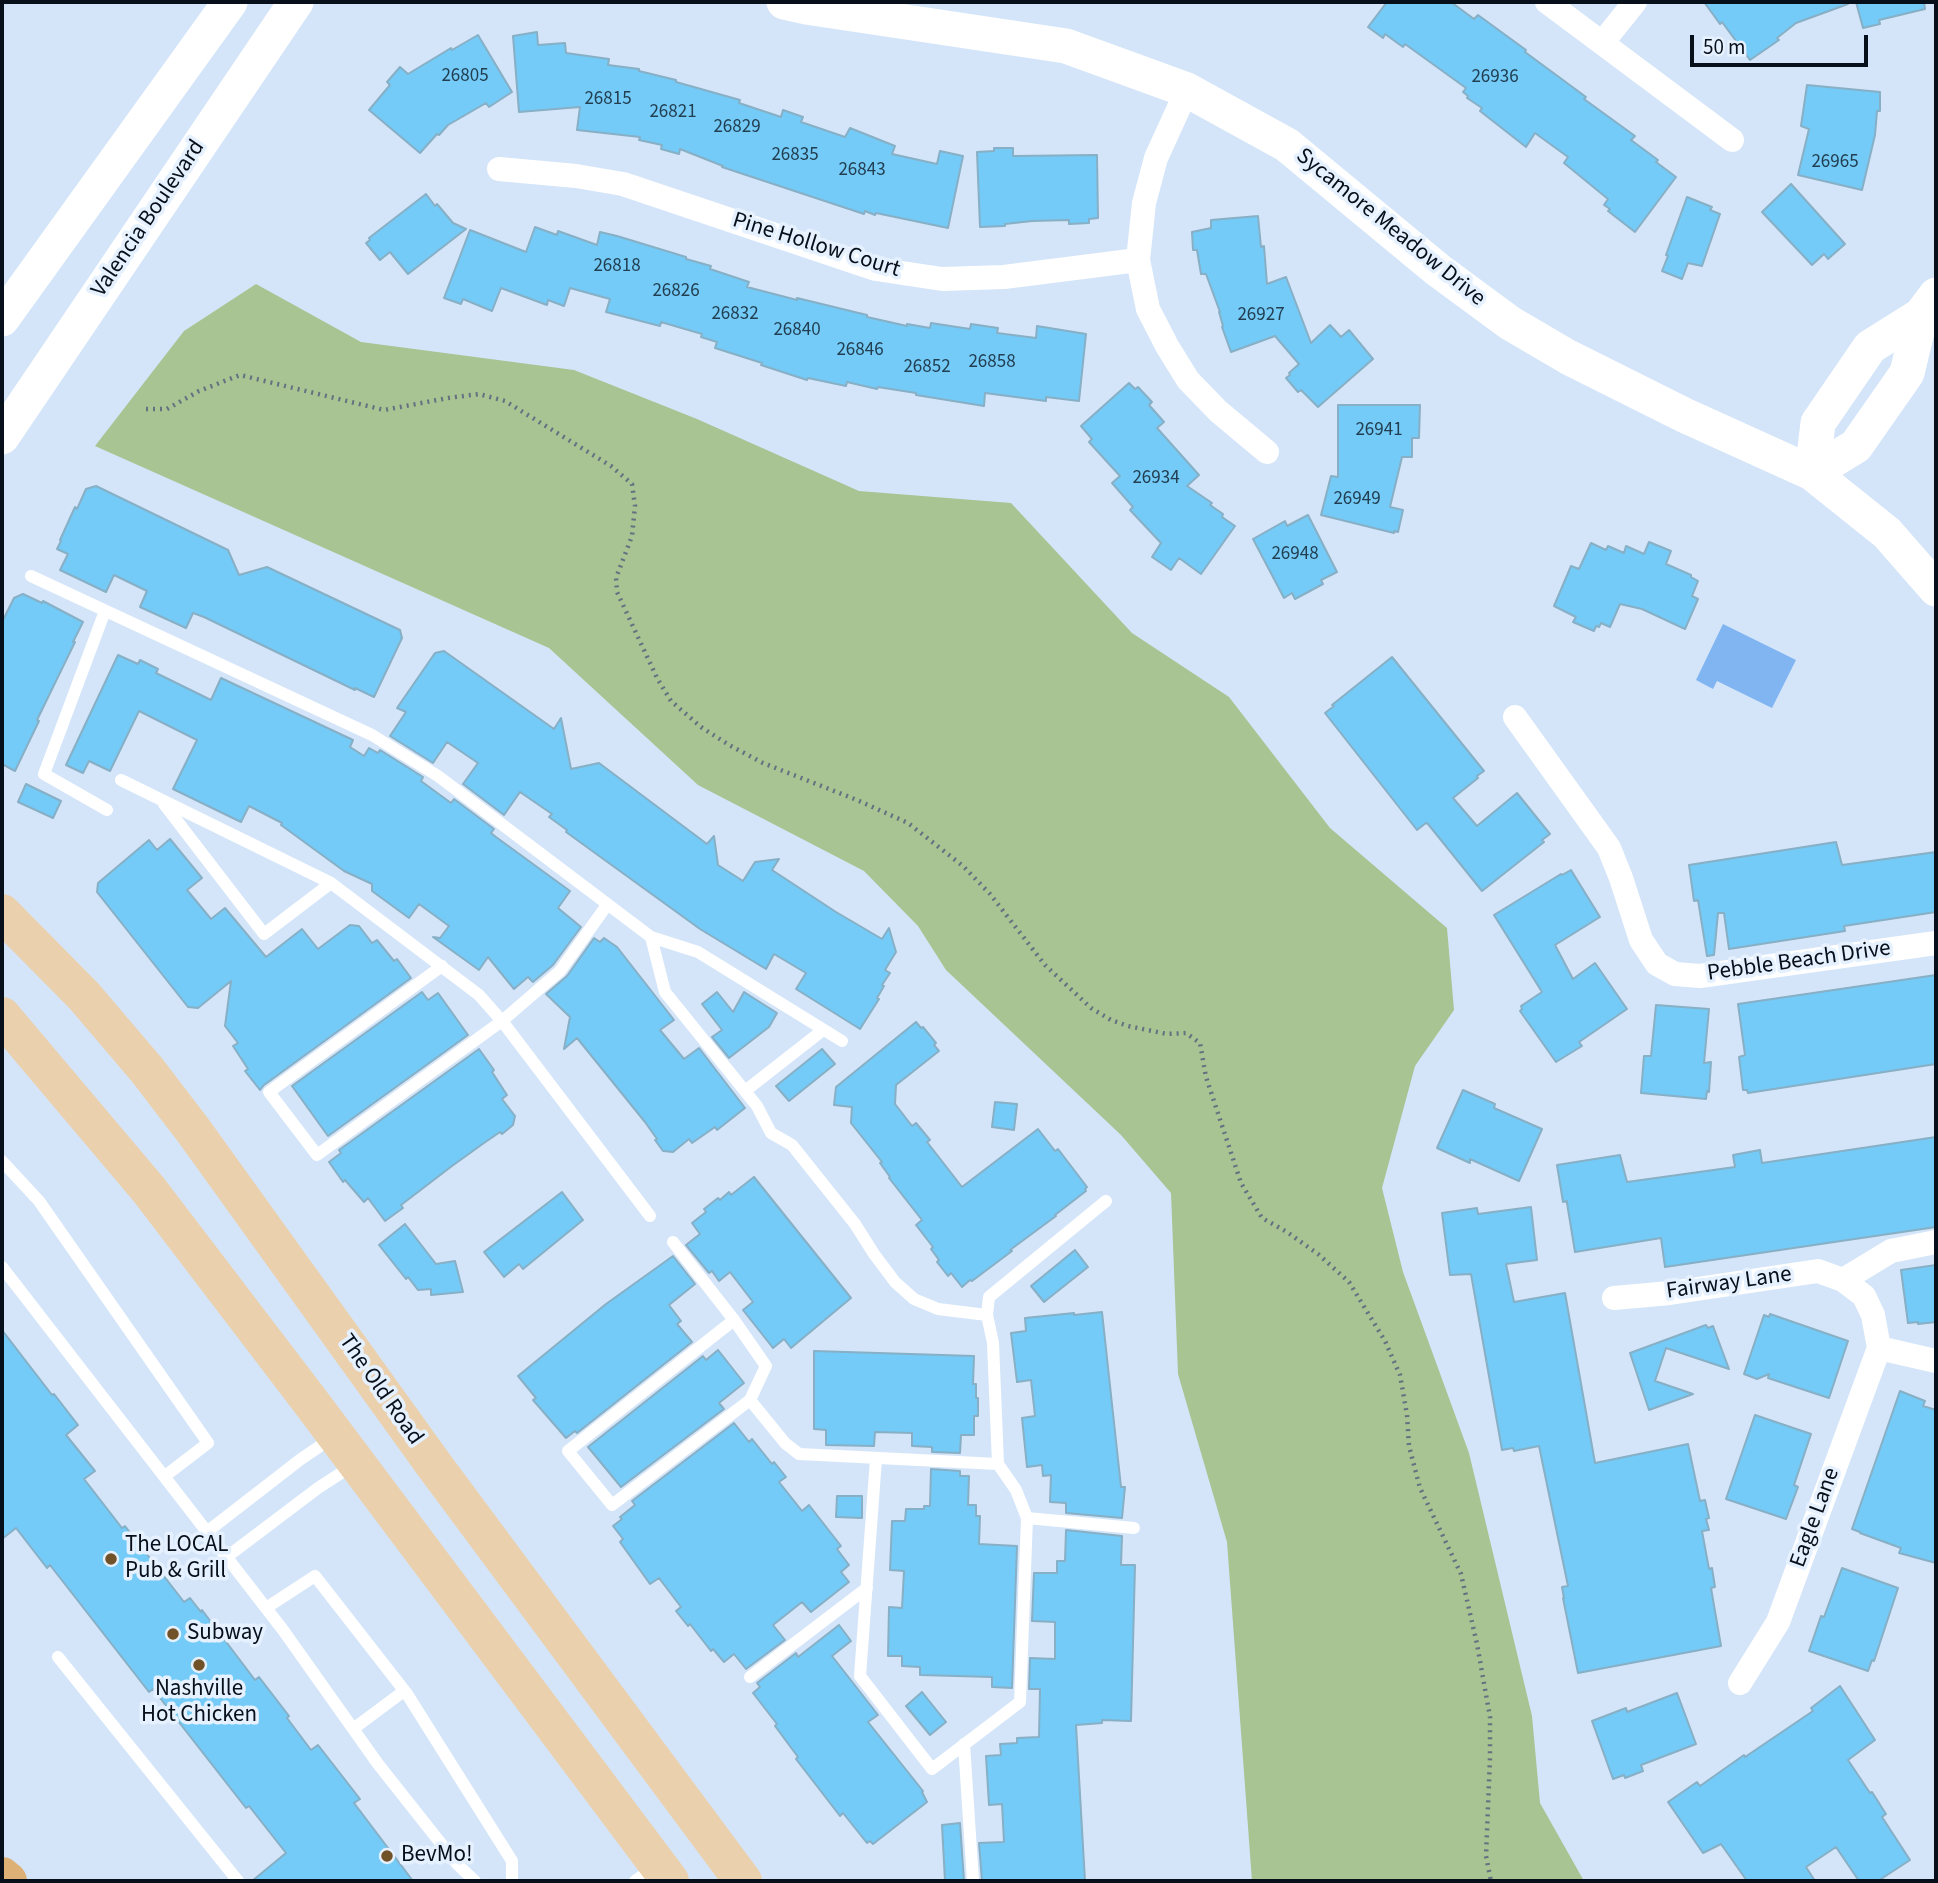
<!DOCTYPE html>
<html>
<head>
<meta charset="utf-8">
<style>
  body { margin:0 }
  #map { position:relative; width:1938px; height:1883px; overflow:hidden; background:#d4e5f9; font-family:"Source Sans 3",sans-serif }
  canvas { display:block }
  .frame { position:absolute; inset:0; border:4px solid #060f1a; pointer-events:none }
  .scale { position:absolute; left:1690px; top:35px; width:178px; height:32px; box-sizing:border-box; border:4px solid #060f1a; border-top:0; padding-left:9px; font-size:21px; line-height:24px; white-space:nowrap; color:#060f1a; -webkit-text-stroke:5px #e6f1ff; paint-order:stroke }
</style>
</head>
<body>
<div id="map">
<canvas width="1938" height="1883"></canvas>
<div class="frame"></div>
<div class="scale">50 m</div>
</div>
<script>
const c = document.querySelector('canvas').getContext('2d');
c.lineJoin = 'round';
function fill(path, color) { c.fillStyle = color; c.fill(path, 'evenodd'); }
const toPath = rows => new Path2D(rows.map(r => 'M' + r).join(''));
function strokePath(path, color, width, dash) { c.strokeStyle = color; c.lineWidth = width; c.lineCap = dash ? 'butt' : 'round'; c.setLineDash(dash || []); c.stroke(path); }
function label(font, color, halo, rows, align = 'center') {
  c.font = font + ' "Source Sans 3",sans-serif'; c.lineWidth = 7; c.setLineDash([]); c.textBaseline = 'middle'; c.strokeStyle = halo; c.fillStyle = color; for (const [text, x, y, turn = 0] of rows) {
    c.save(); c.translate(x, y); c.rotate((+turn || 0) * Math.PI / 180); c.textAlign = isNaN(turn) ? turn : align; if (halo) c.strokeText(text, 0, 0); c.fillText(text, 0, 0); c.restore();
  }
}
const green = toPath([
  [256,284,361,342,574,370,697,419,859,491,1011,503,1132,633,1229,697,1330,828,1447,928,1454,1010,1415,1066,1382,1188,1403,1272,1469,1453,1532,1716,1540,1803,1584,1881,1252,1881,1227,1542,1178,1374,1171,1193,1121,1135,946,970,918,926,864,871,698,785,549,648,95,446,184,331]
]);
const water = toPath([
  [1723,624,1796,660,1772,708,1717,681,1713,689,1696,680]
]);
const building = toPath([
  [1387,2,1451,2,1474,19,1478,15,1526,50,1525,52,1586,97,1584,99,1635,136,1631,140,1658,160,1656,162,1676,177,1635,232,1608,211,1610,209,1604,205,1608,199,1564,163,1568,157,1535,133,1526,147,1480,111,1482,108,1467,98,1468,96,1463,92,1466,88,1405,44,1403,47,1385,34,1383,38,1368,27,1387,2],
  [1704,2,1848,2,1848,4,1796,23,1777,38,1779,40,1750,60,1722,22,1720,24,1704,2],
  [1856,2,1924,2,1925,9,1879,20,1880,24,1863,28,1856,2],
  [537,32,538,45,565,43,566,53,609,59,608,65,639,69,639,71,676,80,676,82,740,100,739,103,781,117,783,110,803,117,801,122,845,137,850,128,895,146,892,154,937,164,940,151,963,156,948,228,876,213,875,215,865,211,864,214,722,167,723,166,680,149,679,154,661,149,662,145,639,140,640,137,577,130,580,107,519,112,513,36,537,32],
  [478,35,512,92,489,107,486,103,448,125,439,135,437,134,420,153,369,110,390,85,387,82,400,67,408,74,451,48,452,50,478,35],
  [1807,85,1880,92,1880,111,1877,111,1875,135,1862,190,1798,175,1809,129,1801,126,1807,85],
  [994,148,1013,148,1013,156,1097,155,1098,218,1089,219,1089,223,1069,224,1069,220,1032,221,1005,224,1005,226,980,227,977,152,994,151,994,148],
  [1791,184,1845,244,1828,259,1824,254,1812,265,1762,212,1791,184],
  [426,194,435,206,437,204,453,223,466,229,408,274,390,252,380,260,366,243,370,240,369,238,426,194],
  [1687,197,1712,207,1710,210,1720,214,1702,266,1688,263,1682,279,1662,271,1668,256,1666,255,1687,197],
  [1258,216,1261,247,1264,246,1267,284,1286,277,1311,343,1330,325,1341,337,1349,330,1373,359,1318,407,1301,390,1298,392,1286,378,1290,375,1289,373,1299,364,1275,336,1231,352,1222,327,1223,326,1219,312,1220,312,1206,274,1201,274,1197,250,1193,250,1192,232,1211,228,1211,220,1258,216],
  [535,227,557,235,558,231,597,245,600,232,617,236,686,257,686,259,711,266,710,269,749,282,747,287,797,300,797,298,867,315,867,317,907,326,907,324,930,328,931,323,970,329,971,324,998,328,997,333,1036,338,1037,326,1086,334,1079,401,1046,397,1046,401,985,393,984,406,916,395,916,393,878,387,877,389,847,382,846,386,808,378,807,380,761,365,762,363,715,348,717,342,701,337,702,334,661,322,660,326,606,312,610,299,570,288,564,306,548,300,547,305,501,288,492,311,463,299,461,304,444,298,470,230,526,252,535,227],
  [1129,383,1135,389,1138,387,1152,402,1149,405,1164,422,1157,428,1199,475,1187,486,1212,503,1210,505,1223,514,1222,517,1235,526,1201,574,1179,558,1171,570,1152,557,1161,543,1130,510,1133,507,1112,483,1120,476,1089,442,1092,439,1081,426,1129,383],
  [1338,405,1420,405,1419,438,1412,438,1412,457,1402,457,1390,507,1403,510,1398,532,1394,531,1394,533,1321,515,1331,476,1338,477,1338,405],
  [96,486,228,550,239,575,267,567,400,630,402,638,374,697,355,688,355,690,204,617,193,613,186,628,140,607,147,591,114,575,106,592,60,570,68,554,57,549,61,541,60,540,75,507,77,509,86,489,96,486],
  [1308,515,1337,572,1321,580,1323,584,1295,599,1292,593,1284,598,1253,539,1285,521,1287,526,1308,515],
  [1649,542,1671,551,1666,564,1691,575,1691,577,1698,581,1692,596,1698,599,1685,629,1642,609,1620,604,1610,627,1601,623,1599,627,1596,626,1594,631,1573,622,1576,617,1554,606,1571,566,1579,569,1591,543,1606,550,1608,546,1624,553,1626,546,1644,554,1649,542],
  [23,594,42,603,43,601,83,622,73,642,75,642,37,720,39,721,15,771,2,764,2,622,14,598,23,594],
  [444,651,554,729,561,718,571,769,599,763,707,844,714,836,718,865,743,881,755,862,779,859,772,870,836,912,882,939,889,928,896,952,885,970,890,973,882,985,884,986,877,998,879,999,860,1029,796,989,806,973,774,954,766,969,700,929,566,832,567,830,549,817,552,814,520,792,504,815,463,784,478,763,447,742,433,763,390,736,406,712,397,708,435,653,444,651],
  [118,655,138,664,140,660,158,669,156,673,211,700,221,678,353,740,350,747,364,756,369,748,378,753,380,750,423,777,421,781,451,803,454,799,494,829,491,833,496,837,570,891,558,908,581,927,553,965,533,982,528,977,514,989,488,957,479,970,433,937,440,938,449,926,419,904,409,918,372,891,372,884,344,871,281,825,282,823,249,806,241,822,173,789,197,740,139,711,110,771,89,761,83,773,66,765,118,655],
  [1392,657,1484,771,1477,776,1478,778,1453,798,1477,826,1517,793,1550,834,1542,840,1544,842,1482,891,1428,824,1426,823,1417,830,1325,713,1334,706,1332,705,1392,657],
  [26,784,61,801,53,818,18,802,26,784],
  [170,839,202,878,187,890,211,919,225,908,266,957,302,929,318,949,350,925,359,926,372,943,377,940,394,961,397,959,411,978,264,1085,260,1090,245,1071,248,1069,233,1046,238,1043,225,1026,231,981,198,1008,188,1007,97,892,98,883,149,840,157,850,170,839],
  [1836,842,1842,865,1936,852,1936,912,1844,926,1845,931,1729,949,1724,913,1718,913,1714,955,1707,956,1698,900,1694,901,1689,865,1836,842],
  [1571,870,1600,917,1555,945,1573,979,1595,963,1627,1009,1579,1042,1582,1046,1556,1062,1520,1011,1522,1009,1521,1006,1542,992,1494,915,1561,874,1562,875,1571,870],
  [594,938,600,942,604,938,617,947,674,1020,660,1030,684,1059,699,1048,745,1108,717,1130,715,1127,692,1143,689,1139,673,1152,663,1151,655,1140,657,1139,645,1122,577,1038,564,1049,570,1017,546,994,567,976,594,938],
  [1936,975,1936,1064,1748,1093,1747,1090,1743,1090,1739,1057,1745,1055,1738,1004,1936,975],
  [422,992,428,1000,438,993,468,1035,328,1136,292,1086,422,992],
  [717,992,733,1012,744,992,777,1013,769,1027,729,1058,712,1037,722,1030,702,1004,717,992],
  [1656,1005,1709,1009,1704,1063,1711,1062,1709,1092,1707,1091,1706,1099,1641,1093,1644,1056,1651,1056,1656,1005],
  [916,1022,921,1028,923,1027,936,1043,934,1045,939,1051,896,1085,895,1104,912,1126,916,1123,930,1140,927,1142,962,1187,1038,1129,1055,1151,1058,1149,1087,1187,1085,1189,1086,1191,1055,1215,1056,1216,1010,1250,1012,1251,972,1281,970,1280,962,1287,951,1273,948,1276,937,1262,939,1260,931,1249,933,1247,916,1225,922,1220,889,1178,890,1177,880,1163,882,1162,851,1123,852,1107,834,1105,836,1087,916,1022],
  [479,1049,494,1070,492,1072,507,1095,502,1099,515,1116,513,1125,502,1134,500,1132,484,1143,452,1166,401,1205,403,1208,385,1221,368,1198,364,1202,345,1180,343,1182,329,1162,341,1153,339,1150,479,1049],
  [822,1049,835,1064,789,1101,776,1086,822,1049],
  [1463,1090,1495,1104,1494,1108,1542,1129,1519,1181,1470,1159,1470,1163,1437,1148,1463,1090],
  [995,1102,1017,1104,1014,1130,992,1127,995,1102],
  [1936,1137,1936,1227,1665,1267,1661,1238,1575,1252,1567,1203,1567,1201,1563,1202,1557,1165,1620,1155,1627,1182,1735,1167,1733,1155,1760,1150,1762,1163,1936,1137],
  [754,1177,851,1298,791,1348,784,1339,773,1348,743,1310,753,1302,730,1272,719,1281,712,1271,709,1273,686,1245,700,1234,692,1223,706,1212,704,1209,718,1198,720,1200,729,1192,731,1195,754,1177],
  [562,1192,583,1220,523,1269,519,1264,504,1277,484,1252,562,1192],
  [1531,1207,1537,1260,1506,1264,1514,1302,1565,1293,1595,1463,1688,1444,1700,1501,1705,1500,1709,1518,1706,1519,1709,1530,1702,1531,1709,1569,1712,1568,1715,1587,1711,1588,1721,1646,1578,1673,1563,1598,1564,1598,1562,1587,1568,1586,1539,1446,1514,1451,1513,1448,1502,1450,1471,1274,1450,1275,1442,1213,1477,1208,1478,1214,1531,1207],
  [405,1224,436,1264,455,1261,463,1292,431,1295,431,1289,418,1290,408,1277,406,1279,379,1245,405,1224],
  [1075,1250,1088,1267,1044,1302,1031,1286,1075,1250],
  [673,1256,695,1284,669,1305,681,1321,677,1324,692,1342,577,1433,575,1431,566,1438,533,1400,536,1398,518,1376,606,1304,673,1256],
  [1936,1265,1936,1322,1918,1324,1918,1322,1908,1323,1901,1270,1936,1265],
  [1102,1312,1121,1487,1125,1487,1122,1518,1066,1513,1066,1503,1050,1502,1051,1475,1043,1476,1042,1465,1027,1467,1022,1418,1035,1416,1031,1380,1017,1382,1011,1333,1026,1331,1025,1318,1074,1313,1074,1315,1102,1312],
  [1770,1314,1848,1341,1829,1398,1768,1378,1769,1374,1757,1379,1744,1374,1764,1315,1769,1317,1770,1314],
  [1706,1325,1708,1328,1713,1326,1729,1369,1666,1348,1655,1381,1693,1394,1649,1410,1630,1353,1706,1325],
  [2,1330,52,1395,54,1394,78,1425,66,1435,95,1471,84,1479,122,1528,125,1526,184,1602,190,1598,201,1612,202,1610,255,1680,259,1677,289,1716,287,1718,311,1750,318,1745,360,1799,354,1803,413,1881,252,1881,286,1853,249,1806,246,1808,153,1689,149,1692,50,1565,47,1568,16,1528,2,1539,2,1330],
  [718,1350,744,1383,719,1403,724,1409,621,1487,588,1447,703,1356,706,1360,718,1350],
  [814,1351,974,1356,973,1384,976,1384,976,1398,978,1398,978,1416,974,1416,974,1435,961,1435,960,1453,932,1452,932,1447,912,1446,912,1433,875,1432,874,1446,826,1445,826,1430,814,1429,814,1351],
  [1900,1391,1925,1401,1923,1406,1936,1410,1936,1563,1899,1553,1901,1548,1860,1533,1860,1532,1852,1529,1900,1391],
  [1755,1415,1811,1434,1794,1485,1798,1487,1786,1519,1726,1499,1755,1415],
  [734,1423,749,1442,752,1439,772,1464,774,1462,786,1477,779,1482,802,1511,809,1505,841,1546,837,1549,849,1565,841,1572,849,1582,811,1612,802,1602,773,1625,785,1640,746,1669,734,1654,724,1662,713,1649,711,1651,690,1624,688,1626,676,1611,681,1607,659,1578,650,1584,620,1542,623,1539,613,1526,622,1519,620,1517,635,1505,632,1501,734,1423],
  [931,1469,960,1471,960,1476,969,1476,968,1505,976,1505,976,1516,980,1516,979,1544,1017,1546,1012,1688,992,1687,992,1677,920,1675,920,1667,902,1666,902,1656,888,1656,889,1607,902,1608,904,1571,890,1570,892,1521,905,1521,906,1509,924,1509,924,1506,930,1506,931,1469],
  [837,1496,862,1496,862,1518,836,1517,837,1496],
  [1066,1530,1122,1536,1121,1565,1135,1565,1131,1721,1102,1720,1102,1723,1076,1725,1085,1881,982,1881,979,1843,1004,1842,1002,1804,989,1805,986,1756,1001,1755,1000,1744,1017,1743,1017,1738,1039,1737,1040,1689,1029,1689,1030,1658,1055,1659,1055,1622,1032,1621,1034,1573,1057,1573,1057,1561,1065,1561,1066,1530],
  [1842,1568,1898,1588,1874,1661,1872,1660,1868,1671,1809,1651,1821,1616,1824,1617,1842,1568],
  [839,1625,851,1641,832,1656,878,1715,868,1722,923,1791,922,1792,927,1802,873,1844,870,1841,867,1843,843,1813,840,1816,796,1759,798,1757,775,1726,777,1724,753,1693,760,1687,757,1683,796,1653,798,1657,839,1625],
  [1840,1686,1875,1740,1848,1760,1870,1793,1872,1792,1886,1814,1882,1817,1910,1860,1878,1881,1859,1881,1836,1847,1806,1867,1815,1881,1747,1881,1721,1844,1703,1853,1668,1802,1697,1782,1700,1786,1744,1755,1745,1757,1813,1711,1811,1708,1840,1686],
  [922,1692,946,1722,930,1735,906,1706,922,1692],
  [1677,1693,1696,1744,1641,1765,1643,1771,1625,1778,1624,1775,1613,1779,1592,1721,1626,1708,1627,1712,1677,1693],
  [960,1823,964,1881,945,1881,942,1825,960,1823]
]);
const path = toPath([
  [146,409,167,409,199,391,240,375,384,410,448,398,479,394,505,401,611,466,632,484,635,506,632,536,616,578,617,592,657,678,671,701,701,727,729,745,763,763,857,800,908,823,963,866,990,894,1045,965,1091,1008,1111,1020,1128,1026,1167,1034,1186,1033,1200,1043,1206,1077,1241,1183,1262,1218,1287,1232,1318,1254,1349,1282,1385,1341,1400,1375,1407,1415,1409,1446,1420,1488,1461,1574,1477,1644,1490,1717,1490,1758,1486,1856,1491,1881]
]);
const lane = toPath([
  [31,576,372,735,438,776,651,937,698,952,842,1041],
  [105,611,44,774,107,810],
  [121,780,331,883,479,995,502,1021,650,1216],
  [164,804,264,934,331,883],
  [651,937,665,992,757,1106,771,1133,792,1145,855,1224,874,1254,895,1282,914,1299,938,1309,987,1315],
  [442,966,269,1092,317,1155,502,1021,560,971,607,905],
  [745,1091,823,1030],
  [2,1161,39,1201,208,1443,165,1476],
  [673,1242,734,1320,766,1366,750,1400,612,1505,568,1451,734,1320],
  [2,1267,283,1630,378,1764,458,1865,475,1881],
  [750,1400,785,1443,799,1454,998,1464],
  [876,1459,860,1676,932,1769,1020,1702,1027,1518,1016,1490,998,1464,993,1343,987,1315,989,1297,1106,1201],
  [1027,1518,1134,1528],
  [208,1531,301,1459,332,1438],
  [228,1556,318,1488,352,1466],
  [266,1608,315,1576,407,1694,512,1861,512,1881],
  [58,1657,238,1881],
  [750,1677,867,1588],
  [353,1729,404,1691],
  [964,1744,973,1881],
  [635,1881,655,1867]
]);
const street = toPath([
  [1547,2,1732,140],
  [1602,43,1635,2],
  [1187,90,1156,158,1144,203,1138,260,1148,309,1167,346,1188,380,1218,411,1267,452],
  [499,169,576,176,623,184,876,269,942,279,1004,277,1138,260],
  [1515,717,1609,848,1621,878,1641,940,1657,964,1675,974,1700,976,1936,943],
  [1936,1242,1891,1251,1843,1280,1864,1296,1873,1315,1879,1348,1936,1361],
  [1614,1298,1670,1293,1818,1271,1843,1280],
  [1740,1683,1778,1622,1879,1348]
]);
const secondary = toPath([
  [784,2,806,7,1066,46,1187,90,1287,145,1438,270,1510,323,1568,357,1684,415,1812,473,1887,533,1936,589],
  [2,319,230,2],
  [2,437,296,2],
  [1812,473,1818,423,1870,347,1921,315,1936,295],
  [1812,473,1856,446,1907,373,1921,315]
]);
const primary = toPath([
  [2,913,84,996,147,1070,193,1130,434,1465,743,1881],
  [2,1016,149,1190,313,1405,670,1881]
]);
const highway = toPath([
  [2,1876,8,1881]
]);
const markers = [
  [111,1559,7,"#715127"],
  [173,1634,7,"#715127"],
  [199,1665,7,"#715127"],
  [387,1856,7,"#715127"]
];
const numberNames = [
  ["26805",465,77],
  ["26936",1495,78],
  ["26815",608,100],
  ["26821",673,113],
  ["26829",737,128],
  ["26835",795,156],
  ["26965",1835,163],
  ["26843",862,171],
  ["26818",617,267],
  ["26826",676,292],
  ["26832",735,315],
  ["26927",1261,316],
  ["26840",797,331],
  ["26846",860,351],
  ["26858",992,363],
  ["26852",927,368],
  ["26941",1379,431],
  ["26934",1156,479],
  ["26949",1357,500],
  ["26948",1295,555]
];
const streetNames = [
  ["Valencia Boulevard",149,219,-56],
  ["Sycamore Meadow Drive",1390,228,39],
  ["Pine Hollow Court",816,246,17],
  ["Pebble Beach Drive",1799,962,-8],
  ["Fairway Lane",1729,1284,-8],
  ["The Old Road",380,1390,55],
  ["Eagle Lane",1816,1518,-70]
];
const poiNames = [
  ["The LOCAL",125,1546],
  ["Pub & Grill",125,1572],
  ["Subway",187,1634],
  ["Nashville",199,1690,"center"],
  ["Hot Chicken",199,1716,"center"],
  ["BevMo!",401,1856]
];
fill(green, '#a7c492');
fill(water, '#80b5f2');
fill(building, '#74cbf7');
strokePath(building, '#87afc5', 2);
strokePath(path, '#657180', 4.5, [2, 5]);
strokePath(lane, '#fff', 12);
strokePath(street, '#fff', 24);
strokePath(secondary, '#fff', 35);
strokePath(primary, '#ebd0ad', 38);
strokePath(highway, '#ddb076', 38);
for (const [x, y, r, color] of markers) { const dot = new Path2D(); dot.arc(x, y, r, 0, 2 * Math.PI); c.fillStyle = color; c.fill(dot); strokePath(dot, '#e6f1ff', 2.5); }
label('19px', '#223e51', null, numberNames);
label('23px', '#060f1a', '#e6f1ff', streetNames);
label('23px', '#060f1a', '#e6f1ff', poiNames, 'left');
</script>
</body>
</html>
